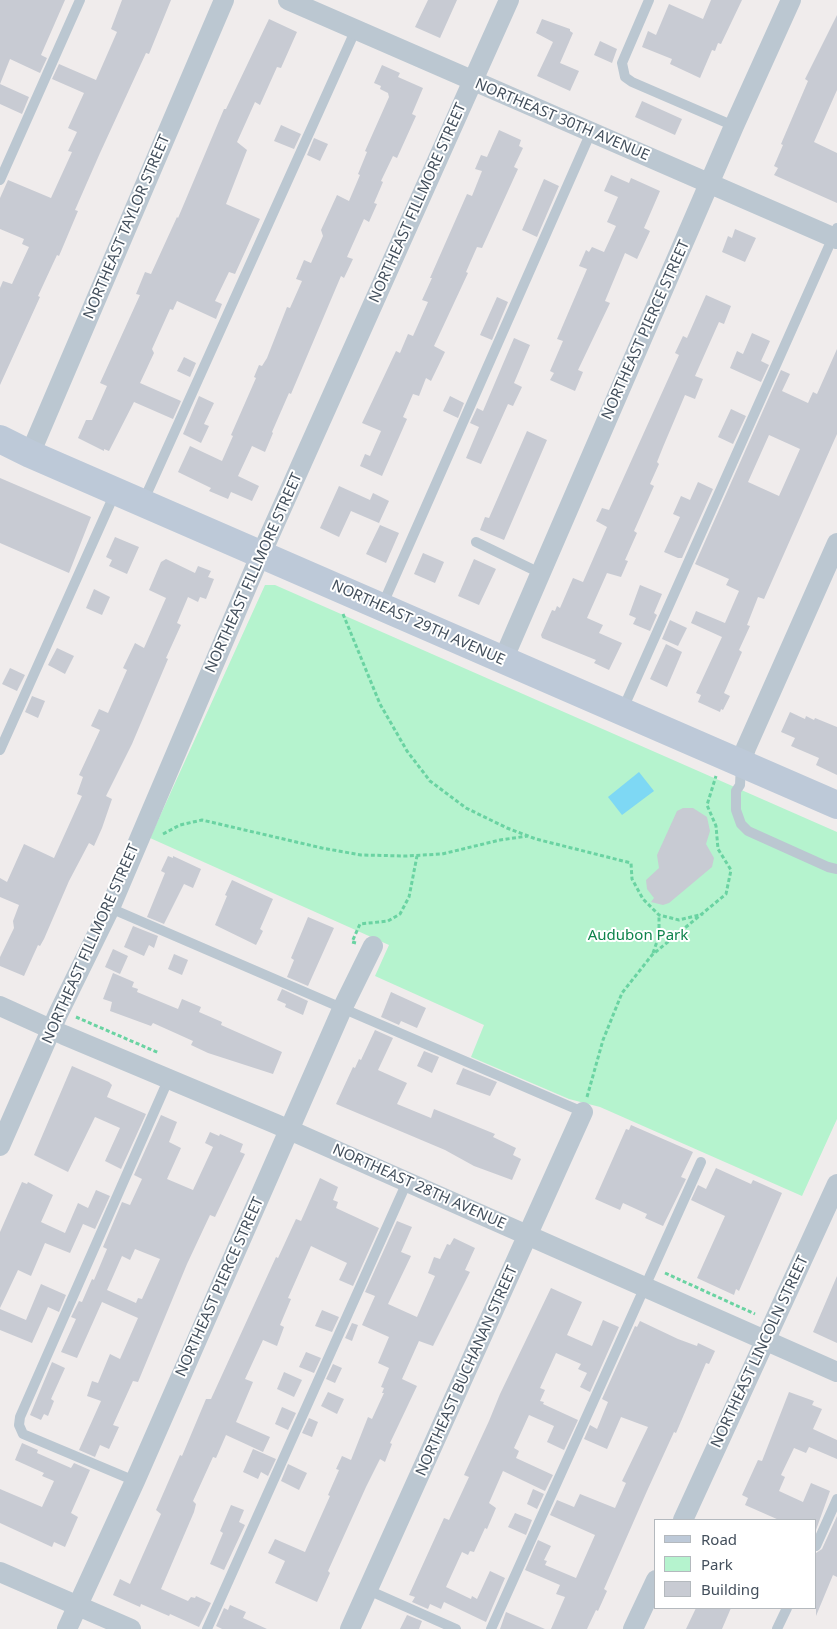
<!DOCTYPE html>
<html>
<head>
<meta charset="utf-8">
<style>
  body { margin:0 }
  #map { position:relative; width:837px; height:1629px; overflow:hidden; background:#f0ecec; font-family:"Noto Sans",sans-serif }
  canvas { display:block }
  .legend { position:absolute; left:654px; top:1519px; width:162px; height:90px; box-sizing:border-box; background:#fff; border:1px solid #b4b9be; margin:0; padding:6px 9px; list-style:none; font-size:15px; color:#434f5c }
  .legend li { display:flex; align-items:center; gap:10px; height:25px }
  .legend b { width:25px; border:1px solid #b4b9be }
</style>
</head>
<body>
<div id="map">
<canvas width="837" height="1629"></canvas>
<ul class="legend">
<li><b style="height:6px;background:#bdc9d8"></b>Road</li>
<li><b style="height:14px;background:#b5f3ce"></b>Park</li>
<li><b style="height:14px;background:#c8cbd3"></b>Building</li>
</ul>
</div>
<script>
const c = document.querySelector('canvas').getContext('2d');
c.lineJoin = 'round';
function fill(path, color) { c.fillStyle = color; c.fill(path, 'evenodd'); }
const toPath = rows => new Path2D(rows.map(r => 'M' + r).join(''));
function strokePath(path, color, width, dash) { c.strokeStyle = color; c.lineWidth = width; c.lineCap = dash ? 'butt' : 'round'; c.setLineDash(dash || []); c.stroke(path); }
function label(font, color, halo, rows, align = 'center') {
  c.font = font + ' "Noto Sans",sans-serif'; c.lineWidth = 4; c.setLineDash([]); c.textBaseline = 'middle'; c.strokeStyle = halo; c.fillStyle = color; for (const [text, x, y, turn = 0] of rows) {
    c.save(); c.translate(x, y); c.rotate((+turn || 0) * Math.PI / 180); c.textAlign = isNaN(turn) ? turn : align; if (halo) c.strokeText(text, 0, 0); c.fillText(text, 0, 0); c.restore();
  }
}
const green = toPath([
  [265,585,275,585,837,832,837,1119,802,1196,600,1107,569,1099,471,1057,484,1025,375,976,389,945,150,838]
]);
const water = toPath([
  [639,772,654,791,622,815,608,797]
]);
const building = toPath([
  [0,0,65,0,41,55,47,58,40,73,10,59,0,84],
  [122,0,171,0,149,54,146,53,100,153,75,210,78,211,59,256,57,255,38,296,40,297,0,385,0,288,3,281,12,284,29,247,22,244,24,239,0,229,0,198,8,180,51,198,72,152,68,151,77,132,68,128,84,93,52,79,59,64,96,80,117,32,111,29],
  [428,0,457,0,440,38,415,27],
  [711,0,742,0,721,44,718,43,715,51,712,50,700,78,670,64,672,59,642,47,648,31,656,35,669,4,703,19],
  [837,15,837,90,814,142,837,153,837,203,774,175,778,168,774,166,783,145,781,144,808,81,805,79],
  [269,19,297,32,281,68,277,67,260,105,255,102,237,142,247,150,226,204,260,219,235,274,229,272,215,301,222,304,216,319,177,301,173,310,170,309,152,349,154,353,140,383,181,401,173,419,134,402,109,451,104,449,104,451,78,438,86,420,92,420,107,386,100,383,140,295,136,294,145,272,151,274,177,217,178,218,224,109,226,109],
  [542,19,570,29,570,31,573,33,560,63,579,71,570,91,537,76,553,42,536,33],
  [600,41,617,49,612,63,594,55],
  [382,65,400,73,398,77,423,88,412,114,416,116,397,158,393,156,381,181,383,182,374,203,377,204,369,222,364,219,347,257,353,259,344,278,341,276,291,394,289,393,272,432,273,433,265,452,252,446,238,476,259,486,252,501,231,492,228,499,209,491,211,488,178,472,190,446,222,461,233,436,231,435,256,378,254,377,259,365,262,366,267,358,287,307,290,308,302,281,296,279,304,260,311,263,323,236,321,230,337,195,349,201,360,175,358,174,367,152,365,151,389,97,388,93,380,89,381,86,374,83],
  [0,84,29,97,22,114,0,104],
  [642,101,682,119,675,135,635,117],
  [281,125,301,134,294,149,274,141],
  [499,130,521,140,519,146,523,148,514,167,518,169,482,248,477,247,466,272,468,273,434,346,445,352,431,381,426,378,419,396,413,394,403,417,407,419,382,476,360,466,365,454,370,456,381,431,362,423,396,351,400,353,408,334,413,336,428,302,422,300,432,278,430,278,467,194,472,196,482,171,475,169,481,155,487,157],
  [314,138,328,144,320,161,307,155],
  [611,175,629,183,631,178,660,191,644,228,650,231,637,259,625,253,605,301,610,303,578,370,583,372,575,391,550,380,554,373,550,371,563,341,557,339,587,269,579,266,586,250,589,252,592,247,604,252,616,226,607,222,618,197,604,191],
  [544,179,559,186,537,237,522,230],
  [735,229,756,238,745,262,722,252,728,236,732,238],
  [706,295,731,306,724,324,719,322,695,376,703,379,695,399,685,395,663,447,657,462,659,464,650,484,654,486,634,531,637,533,625,560,628,561,621,577,607,573,587,618,603,625,599,633,622,643,609,670,594,663,596,660,542,638,541,635,552,610,555,611,557,606,560,608,573,578,583,582,607,527,596,521,602,508,609,510,679,355,675,353,683,336,687,338],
  [497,297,508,302,492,340,480,335],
  [752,333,770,341,761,361,769,365,761,382,730,368,737,351,743,354],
  [514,338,530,345,514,383,522,387,513,406,508,404,481,464,466,458,479,427,470,423,477,408,483,411],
  [837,349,837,434,764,599,758,597,747,625,750,626,739,650,742,652,724,693,730,696,723,710,721,709,720,712,698,702,701,695,696,693,722,637,691,623,696,611,725,623,739,591,726,585,729,579,695,564,781,370,790,374,782,391,808,403,813,392,817,394],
  [769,435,800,449,779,496,748,482],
  [184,357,196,363,190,377,177,371],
  [199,396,214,403,204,424,209,426,201,443,183,434],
  [450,396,464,403,458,418,443,411],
  [731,409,746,416,733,444,718,437],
  [527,431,547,440,504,540,480,530,485,517,489,518],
  [0,478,91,517,69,573,0,543],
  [698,482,713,489,682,558,678,558,664,552,680,517,673,514,681,496,690,500],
  [339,486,370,500,373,493,389,501,379,523,351,511,339,537,320,528],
  [380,525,399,533,386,563,366,554],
  [115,537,139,547,127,574,109,566,112,560,106,557],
  [423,553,444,562,435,583,414,574],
  [166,559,195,573,198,566,211,571,208,577,214,579,206,599,200,597,198,602,188,597,177,623,181,625,166,658,168,659,132,744,106,796,112,799,102,828,94,846,89,843,69,881,44,939,40,946,38,945,24,976,0,966,0,957,14,928,13,921,19,905,0,897,0,878,7,882,24,844,54,858,82,796,77,794,83,777,79,775,100,730,91,726,99,709,108,713,127,670,123,668,135,643,144,648,166,598,149,590,161,562],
  [474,559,496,569,479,605,458,596],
  [640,585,662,594,654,613,657,615,650,631,633,624,636,618,629,615],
  [94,589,110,597,102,615,86,608],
  [670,620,687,628,678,646,662,639],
  [666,644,682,652,667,687,650,679],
  [57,648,74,656,65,674,48,665],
  [10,668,25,675,17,691,2,684],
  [32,696,45,701,38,718,25,712],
  [790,712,805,719,806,716,814,720,815,718,837,727,837,775,816,765,819,758,791,746,795,738,781,732],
  [683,808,693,808,707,817,710,831,706,844,714,858,712,867,669,903,663,905,651,902,654,898,647,889,646,880,659,868,657,855,677,811],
  [168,856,173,858,173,856,201,869,193,888,184,884,164,924,147,917,165,873,161,871],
  [232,880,273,899,260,929,263,931,256,945,215,925,227,896,225,895],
  [308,917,334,928,308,986,287,977,294,960,291,958],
  [133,926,158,936,154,948,149,945,144,956,124,947],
  [113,949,128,956,120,974,105,967],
  [174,954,188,960,182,975,168,969],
  [113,973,134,982,132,987,138,989,137,992,178,1009,182,999,201,1007,199,1012,222,1022,221,1025,282,1052,273,1074,208,1053,191,1045,193,1041,153,1023,151,1026,110,1011,112,1002,103,999],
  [282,989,308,1001,303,1015,285,1007,286,1004,277,1000],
  [391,992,426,1008,417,1028,401,1021,399,1025,381,1017],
  [375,1030,393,1038,378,1070,407,1083,397,1104,431,1118,434,1109,495,1134,493,1137,516,1148,513,1155,521,1159,512,1180,474,1166,445,1150,336,1104,353,1067,355,1068,359,1059,361,1060],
  [424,1051,439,1057,432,1073,417,1066],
  [72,1066,109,1082,112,1085,107,1097,146,1114,121,1169,105,1161,120,1128,95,1117,68,1172,34,1155],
  [463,1068,497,1082,490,1096,456,1084],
  [161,1115,177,1122,169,1142,181,1148,167,1179,193,1190,213,1147,205,1143,210,1132,219,1136,220,1134,243,1144,240,1152,245,1154,215,1217,210,1215,187,1264,138,1382,133,1381,113,1425,119,1427,109,1449,100,1445,95,1457,79,1450,101,1401,87,1396,92,1381,98,1383,110,1354,120,1359,138,1318,102,1302,77,1358,61,1352,76,1319,71,1317,79,1301,82,1302,92,1279,94,1280,107,1249,103,1247,122,1202,130,1205,142,1179,134,1175],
  [135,1249,160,1259,142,1299,138,1298,136,1303,107,1290,122,1256,130,1260],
  [631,1125,693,1152,681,1177,686,1179,663,1226,645,1218,647,1214,623,1203,620,1210,595,1199,626,1129,629,1130],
  [716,1168,751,1184,753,1180,782,1193,739,1291,736,1289,734,1295,697,1278,725,1216,691,1200,698,1185,706,1189],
  [320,1178,338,1187,333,1200,338,1202,336,1208,379,1228,353,1286,339,1280,347,1263,311,1246,288,1298,291,1299,280,1325,284,1327,277,1346,263,1340,245,1379,253,1382,236,1422,270,1437,263,1452,226,1435,216,1458,213,1457,193,1501,196,1504,194,1512,161,1589,188,1601,191,1597,195,1598,196,1596,211,1603,199,1627,170,1614,169,1616,141,1604,140,1607,113,1595,120,1579,130,1584,161,1514,156,1510,180,1455,182,1456,206,1399,211,1399,276,1257,278,1258,296,1219,301,1221],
  [22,1182,27,1184,28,1182,53,1195,41,1222,65,1233,78,1203,88,1208,96,1190,110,1196,95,1229,83,1224,70,1253,45,1243,31,1276,18,1270,0,1308,0,1232],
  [397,1221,412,1227,401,1252,411,1256,388,1304,417,1317,435,1276,428,1273,434,1257,440,1259,447,1244,450,1245,454,1238,475,1248,465,1270,470,1272,433,1346,419,1341,402,1379,417,1386,390,1443,392,1444,385,1462,380,1459,366,1487,328,1571,330,1573,317,1602,275,1583,285,1561,268,1553,275,1539,305,1552,330,1496,328,1495,339,1470,336,1469,342,1456,351,1460,368,1417,372,1419,384,1393,382,1393,384,1388,381,1387,389,1368,378,1363,389,1337,362,1325,375,1296,365,1292],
  [837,1276,837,1343,813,1332],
  [41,1284,66,1295,59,1312,48,1307,32,1343,0,1330,0,1309,26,1320],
  [551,1288,582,1302,567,1335,592,1346,603,1320,619,1327,590,1392,580,1387,587,1373,578,1369,581,1364,556,1353,540,1388,545,1390,540,1401,544,1402,543,1404,578,1420,564,1450,547,1442,554,1426,529,1415,514,1448,519,1451,516,1458,553,1475,545,1491,503,1471,489,1503,496,1508,487,1529,485,1528,474,1552,470,1551,468,1555,462,1552,446,1587,471,1599,472,1596,477,1599,490,1571,505,1578,486,1622,444,1602,441,1609,430,1604,428,1609,412,1602,415,1597,409,1595,444,1518,449,1520,469,1477,464,1475,489,1421,500,1394],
  [322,1310,339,1317,332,1332,315,1326],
  [640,1321,678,1339,697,1346,698,1343,715,1351,709,1364,706,1363,676,1433,674,1432,647,1491,604,1589,607,1591,598,1611,596,1610,587,1629,551,1629,565,1597,556,1594,560,1585,525,1570,538,1540,551,1546,544,1560,547,1561,545,1565,576,1578,595,1535,550,1515,557,1500,574,1507,580,1494,615,1508,626,1483,622,1481,648,1427,621,1417,607,1449,584,1439,590,1425,597,1429,608,1402,602,1399,635,1326,637,1327],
  [352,1323,358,1325,352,1341,345,1338],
  [306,1352,321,1358,314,1373,299,1367],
  [52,1362,65,1368,51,1399,54,1401,48,1416,44,1414,41,1420,30,1415],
  [333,1364,342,1368,335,1383,326,1379],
  [284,1372,302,1380,294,1397,277,1389],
  [328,1392,344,1399,337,1414,321,1406],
  [789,1392,814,1401,812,1405,822,1409,813,1429,837,1440,837,1459,809,1447,806,1453,794,1448,781,1475,785,1477,779,1491,803,1502,811,1483,830,1491,816,1530,816,1520,779,1520,745,1505,748,1498,742,1495,758,1460,762,1461],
  [282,1407,296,1413,288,1430,275,1424],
  [309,1418,318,1422,312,1437,302,1433],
  [22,1443,38,1450,37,1453,71,1468,74,1463,90,1470,71,1513,78,1517,65,1547,54,1542,52,1547,0,1523,0,1489,42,1507,54,1481,42,1476,44,1473,15,1460],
  [253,1449,276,1459,268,1476,261,1472,258,1479,243,1472],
  [288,1464,307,1473,299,1490,281,1481],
  [533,1489,544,1494,537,1509,527,1504],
  [231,1505,244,1510,239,1522,245,1525,224,1570,210,1564,223,1533,220,1531],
  [515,1513,532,1520,526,1535,508,1527],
  [837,1516,837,1577,833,1575,816,1616,816,1553,822,1549],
  [230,1605,246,1612,243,1618,267,1629,222,1629,216,1626,224,1608,228,1610],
  [696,1608,731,1608,722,1629,686,1629],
  [506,1612,545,1629,500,1629],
  [407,1615,422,1621,419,1629,400,1629]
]);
const path = toPath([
  [343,614,380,704,407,751,430,781,466,808,507,828,536,839,631,863,632,879,643,899,659,915,679,920,703,914],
  [163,834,180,825,202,820,322,848,361,855,406,856,442,854,500,840,528,836],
  [356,943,352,942,360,924,388,921,400,914,409,897,417,856],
  [653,953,659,936,659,915],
  [76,1017,159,1053],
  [587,1097,603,1040,622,993,652,955,726,894,731,870,718,849,716,826,707,805,716,776],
  [665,1273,755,1314]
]);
const lane = toPath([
  [649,0,622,63,625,77,632,82,734,126],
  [0,180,80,0],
  [143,502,356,29],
  [476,542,540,573],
  [382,606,591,132],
  [622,711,837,228],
  [0,750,115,493],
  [741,764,740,785,736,791,736,810,741,824,748,831,828,867,837,869],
  [110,908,583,1112],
  [135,1481,23,1434,19,1425,20,1417,169,1078],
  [816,1546,837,1499],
  [368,1590,456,1629],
  [207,1629,407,1182],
  [491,1629,701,1162],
  [777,1629,787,1608]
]);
const street = toPath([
  [288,0,837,239],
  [30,454,224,0],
  [503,660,734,126,791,0],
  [741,763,746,748,837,543],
  [0,1006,64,1035,276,1124,837,1372],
  [0,1146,58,1014,110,908,254,570,509,0],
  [683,1520,837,1184],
  [0,1572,131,1629],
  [67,1629,135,1481,343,1007,373,946],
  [350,1629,583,1112],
  [633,1629,656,1580]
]);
const secondary = toPath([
  [0,439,30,454,837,805]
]);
const streetNames = [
  ["NORTHEAST 30TH AVENUE",562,120,23],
  ["NORTHEAST FILLMORE STREET",418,203,-66],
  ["NORTHEAST TAYLOR STREET",127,227,-67],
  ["NORTHEAST PIERCE STREET",646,330,-66],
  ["NORTHEAST FILLMORE STREET",254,573,-66],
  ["NORTHEAST 29TH AVENUE",418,623,24],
  ["NORTHEAST FILLMORE STREET",91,944,-66],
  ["NORTHEAST 28TH AVENUE",419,1187,24],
  ["NORTHEAST PIERCE STREET",220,1287,-66],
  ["NORTHEAST LINCOLN STREET",760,1352,-65],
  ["NORTHEAST BUCHANAN STREET",467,1371,-66]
];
const parkNames = [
  ["Audubon Park",638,936]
];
fill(green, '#b5f3ce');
fill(water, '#7ed8f4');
fill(building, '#c8cbd3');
strokePath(path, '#6ad3a2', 3, [4, 2.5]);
strokePath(lane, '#bbc7d1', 10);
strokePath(street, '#bbc7d1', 20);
strokePath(secondary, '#bdc9d8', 28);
label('15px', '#434f5c', '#fff', streetNames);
label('15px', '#0e834b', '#fff', parkNames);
</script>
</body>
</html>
